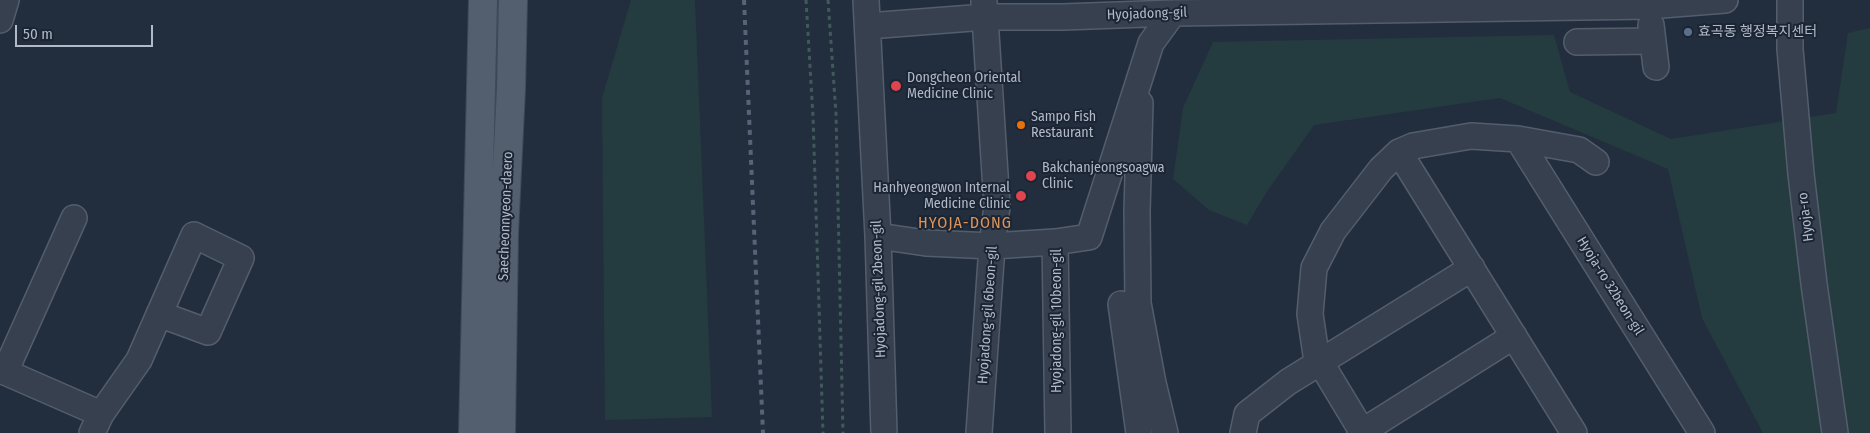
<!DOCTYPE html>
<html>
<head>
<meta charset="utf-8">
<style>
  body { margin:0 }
  #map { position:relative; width:1870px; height:433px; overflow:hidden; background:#222e3e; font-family:"Fira Sans Condensed",sans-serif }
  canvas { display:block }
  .scale { position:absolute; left:15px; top:25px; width:138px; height:22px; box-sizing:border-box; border:2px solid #b1bac9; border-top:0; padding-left:6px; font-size:15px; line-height:18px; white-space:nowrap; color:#b1bac9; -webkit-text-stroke:4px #1b2533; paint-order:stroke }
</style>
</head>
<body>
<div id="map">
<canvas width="1870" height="433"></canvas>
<div class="scale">50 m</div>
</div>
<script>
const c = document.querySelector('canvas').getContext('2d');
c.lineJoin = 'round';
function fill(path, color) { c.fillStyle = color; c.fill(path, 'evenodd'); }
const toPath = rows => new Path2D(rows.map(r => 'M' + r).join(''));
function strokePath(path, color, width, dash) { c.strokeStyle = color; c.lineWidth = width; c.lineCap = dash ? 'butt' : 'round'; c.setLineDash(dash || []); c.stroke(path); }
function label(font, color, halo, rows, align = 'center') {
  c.font = font + ' "Fira Sans Condensed","Noto Sans KR",sans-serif'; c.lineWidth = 4; c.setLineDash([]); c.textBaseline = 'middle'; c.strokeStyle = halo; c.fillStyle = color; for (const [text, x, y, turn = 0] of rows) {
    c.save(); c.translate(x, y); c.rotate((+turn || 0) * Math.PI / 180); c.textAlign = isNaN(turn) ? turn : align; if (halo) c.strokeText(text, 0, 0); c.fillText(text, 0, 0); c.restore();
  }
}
const green = toPath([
  [631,0,695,0,712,417,605,420,602,98],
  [1870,28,1870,433,1763,433,1702,318,1668,169,1500,98,1314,125,1266,193,1247,225,1209,210,1173,179,1183,108,1213,42,1554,35,1570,92,1671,139,1836,113,1848,33]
]);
const path = toPath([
  [806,0,813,116,823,433],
  [828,0,836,114,843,433]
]);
const minor = toPath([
  [866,0,878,236,884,433],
  [1790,0,1790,49,1801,174,1814,284,1835,433],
  [0,20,6,0],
  [1651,25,1656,67],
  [868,26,985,17,1063,17,1173,13,1649,6,1725,0],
  [1577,42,1653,41],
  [1140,103,1137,212,1138,303,1153,383,1165,433],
  [1518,139,1702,433],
  [1399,152,1574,433],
  [74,218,5,372,101,414],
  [878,236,926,243,992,246,1055,242,1089,237,1151,43,1173,13],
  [1055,242,1058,433],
  [1121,304,1139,433],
  [92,433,101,414,139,360,194,235,241,258,208,332,159,314],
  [979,433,992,246,997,206,984,2],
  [1243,433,1247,414,1288,382,1472,268],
  [1360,433,1514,336],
  [1363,433,1316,355,1310,314,1314,268,1333,231,1381,169,1399,152,1413,146,1471,136,1518,139,1579,150,1596,162]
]);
const major = toPath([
  [473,433,483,0],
  [501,433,504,233,511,89,513,0]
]);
const rail = toPath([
  [744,0,763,433]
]);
const markers = [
  [1688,32,5,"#5c6f8a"],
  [896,86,6,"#e0444e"],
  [1021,125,5,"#e8710a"],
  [1031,176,6,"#e0444e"],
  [1021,196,6,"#e0444e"]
];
const streetNames = [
  ["Hyojadong-gil",1147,14,-2],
  ["Saecheonnyeon-daero",506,216,-88],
  ["Hyoja-ro",1806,217,-97],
  ["Hyoja-ro 32beon-gil",1610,286,58],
  ["Hyojadong-gil 2beon-gil",879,289,-92],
  ["Hyojadong-gil 6beon-gil",988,315,-86],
  ["Hyojadong-gil 10beon-gil",1057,321,-90]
];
const poiNames = [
  ["효곡동 행정복지센터",1698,32],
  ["Dongcheon Oriental",907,78],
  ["Medicine Clinic",907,94],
  ["Sampo Fish",1031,117],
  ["Restaurant",1031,133],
  ["Bakchanjeongsoagwa",1042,168],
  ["Clinic",1042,184],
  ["Hanhyeongwon Internal",1010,188,"right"],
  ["Medicine Clinic",1010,204,"right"]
];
const quarterNames = [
  ["HYOJA-DONG",965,224]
];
fill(green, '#243c3f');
strokePath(minor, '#545d6c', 28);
strokePath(major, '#3f4957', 30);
strokePath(path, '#42595c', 3, [4, 4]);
strokePath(minor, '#36404e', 25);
strokePath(major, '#535f6e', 28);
strokePath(rail, '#576376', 4, [5, 5]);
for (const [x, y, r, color] of markers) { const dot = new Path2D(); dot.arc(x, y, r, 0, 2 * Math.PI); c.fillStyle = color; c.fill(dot); strokePath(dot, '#1b2533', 2); }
label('14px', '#b1bac9', '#1b2533', streetNames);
label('14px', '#b1bac9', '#1b2533', poiNames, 'left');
c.letterSpacing = '1px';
label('16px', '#dc945a', '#1b2533', quarterNames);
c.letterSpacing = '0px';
</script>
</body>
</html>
